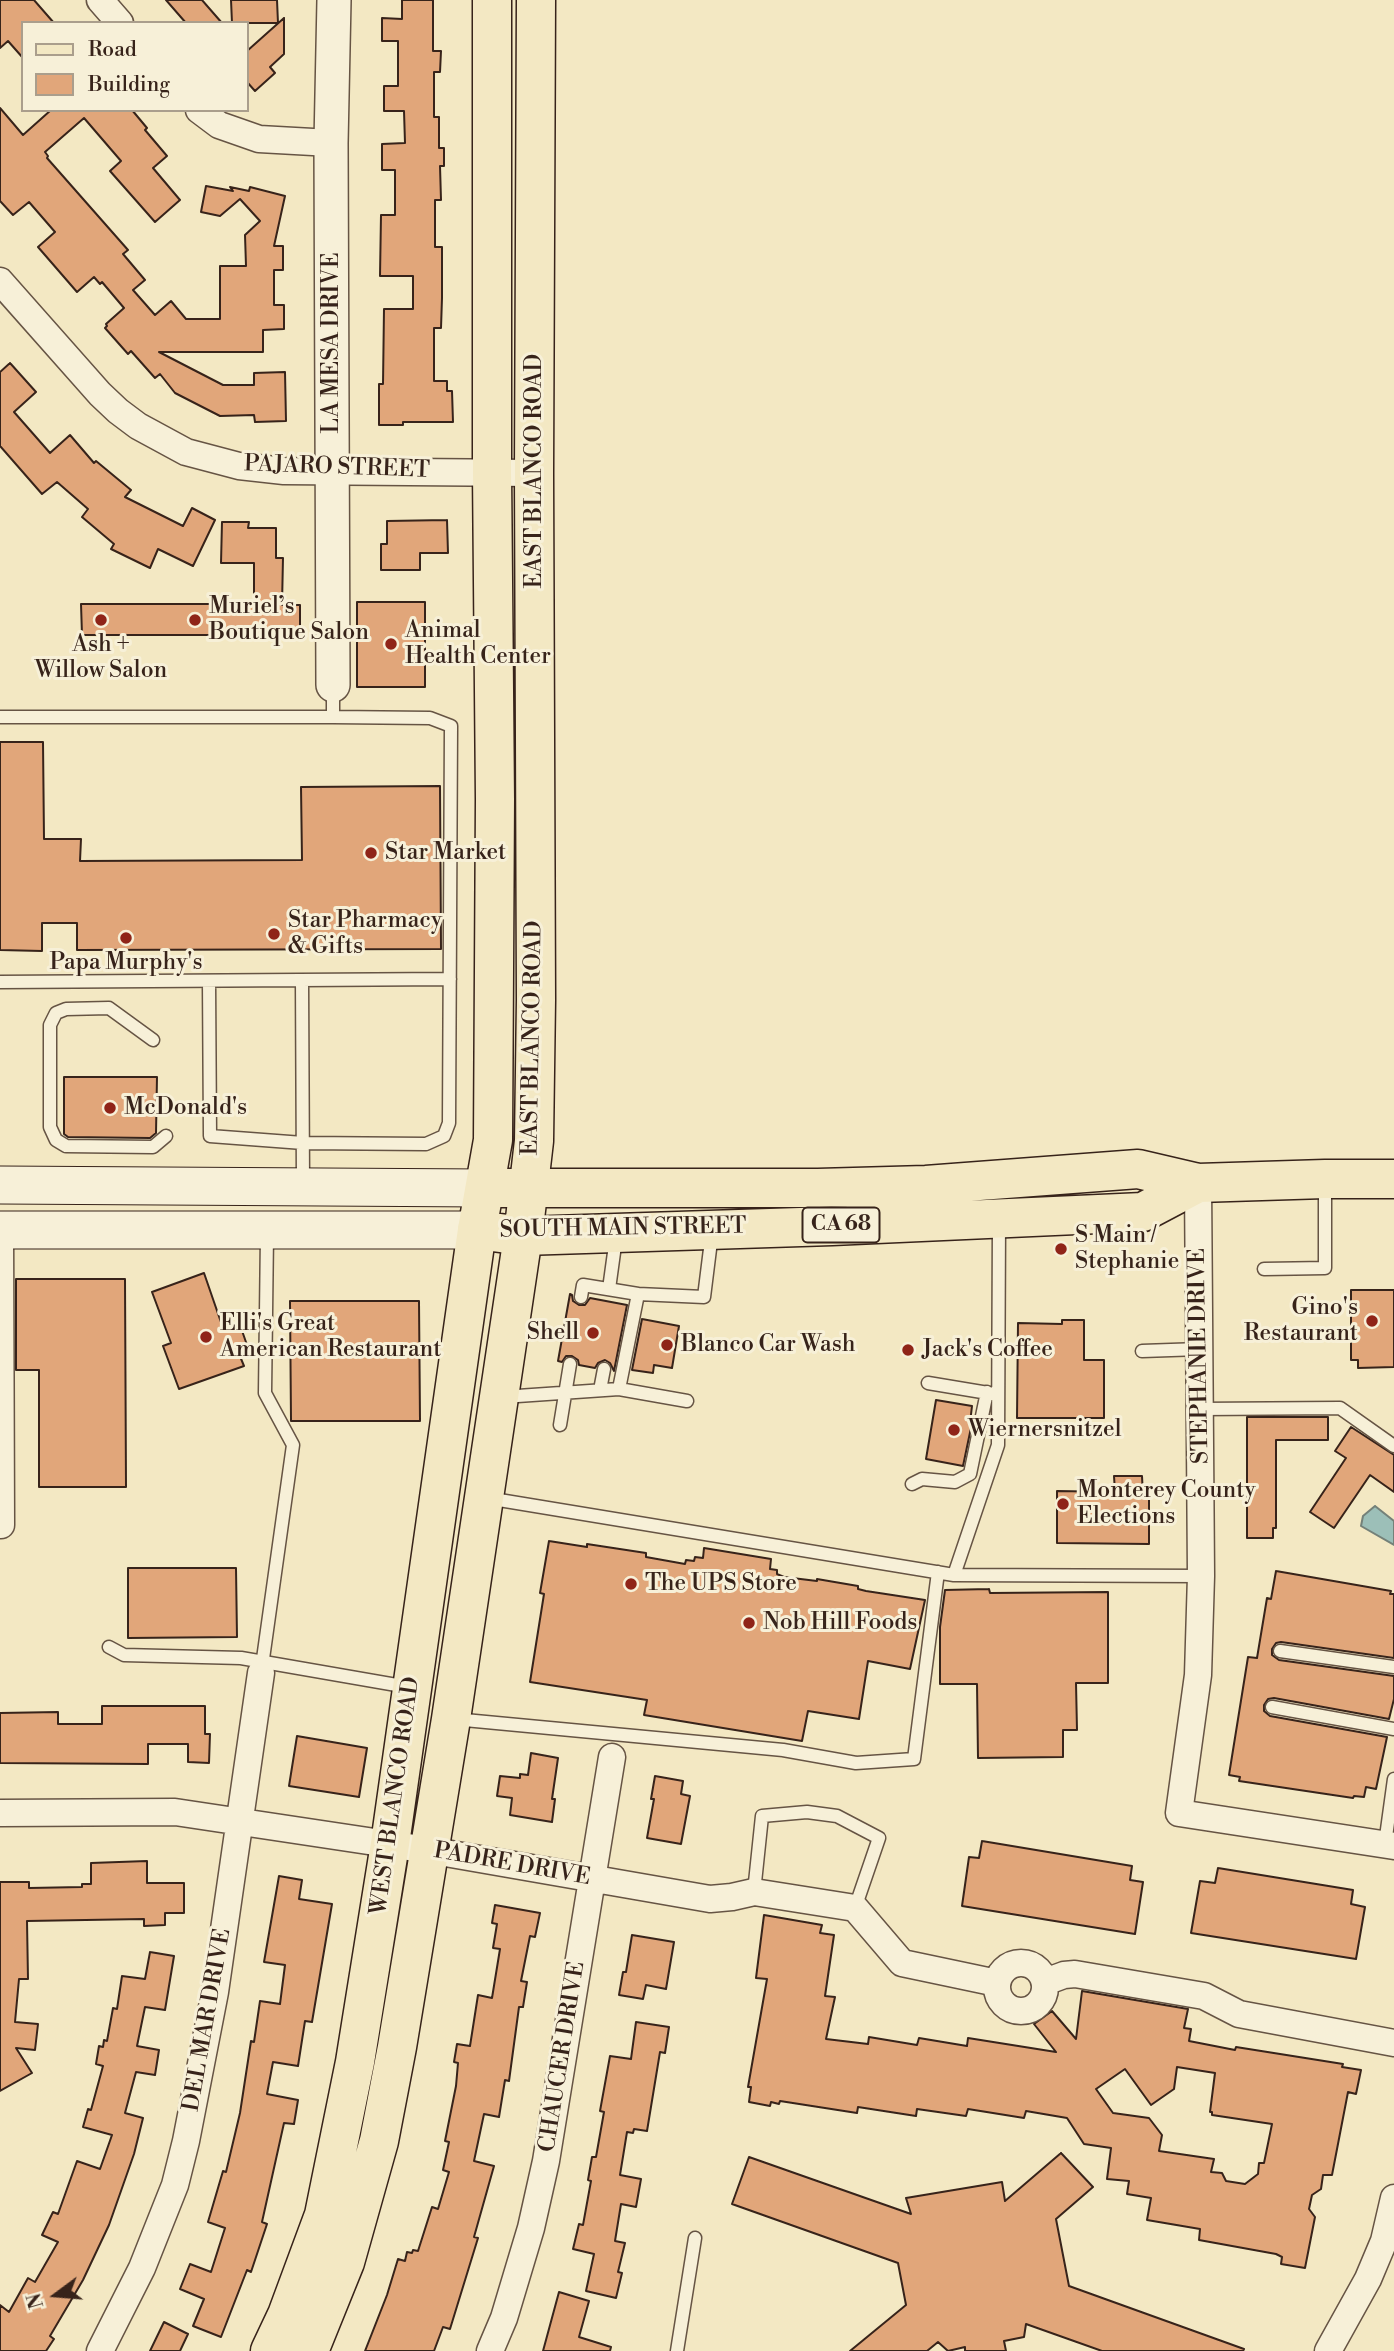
<!DOCTYPE html>
<html>
<head>
<meta charset="utf-8">
<style>
  body { margin:0 }
  #map { position:relative; width:1394px; height:2351px; overflow:hidden; background:#f3e8c3; font-family:"Libre Bodoni",serif }
  canvas { display:block }
  .legend { position:absolute; left:21px; top:21px; width:228px; height:91px; box-sizing:border-box; background:#f7f0d8; border:2px solid #aa9e8c; margin:0; padding:9px 12px; list-style:none; font-size:21px; color:#37231a }
  .legend li { display:flex; align-items:center; gap:14px; height:35px }
  .legend b { width:35px; border:2px solid #aa9e8c }
  .north { position:absolute; left:21px; top:2260px; width:70px; height:70px; -webkit-text-stroke:5px #f7f0d8; paint-order:stroke; rotate:254deg; font-size:19px; font-weight:700; line-height:28px; text-align:center; color:#37231a }
  .north::after { content:''; display:block; margin:auto; width:24px; height:32px; background:#37231a; clip-path:polygon(50% 0,100% 100%,50% 72%,0 100%) }
</style>
</head>
<body>
<div id="map">
<canvas width="1394" height="2351"></canvas>
<ul class="legend">
<li><b style="height:9px;background:#f3e8c3"></b>Road</li>
<li><b style="height:19px;background:#e1a67a"></b>Building</li>
</ul>
<div class="north">N</div>
</div>
<script>
const c = document.querySelector('canvas').getContext('2d');
c.lineJoin = 'round';
function fill(path, color) { c.fillStyle = color; c.fill(path, 'evenodd'); }
const toPath = rows => new Path2D(rows.map(r => 'M' + r).join(''));
function strokePath(path, color, width, dash) { c.strokeStyle = color; c.lineWidth = width; c.lineCap = dash ? 'butt' : 'round'; c.setLineDash(dash || []); c.stroke(path); }
function label(font, color, halo, rows, align = 'center') {
  c.font = font + ' "Libre Bodoni",serif'; c.lineWidth = 6; c.setLineDash([]); c.textBaseline = 'middle'; c.strokeStyle = halo; c.fillStyle = color; for (const [text, x, y, turn = 0] of rows) {
    c.save(); c.translate(x, y); c.rotate((+turn || 0) * Math.PI / 180); c.textAlign = isNaN(turn) ? turn : align; if (halo) c.strokeText(text, 0, 0); c.fillText(text, 0, 0); c.restore();
  }
}
const water = toPath([
  [1375,1506,1394,1521,1394,1545,1361,1526,1363,1516,1375,1506]
]);
const building = toPath([
  [0,0,34,0,54,23,23,23,23,58,8,41,0,48,0,0],
  [166,0,202,0,222,23,186,23,166,0],
  [231,0,277,0,278,23,232,23,231,0],
  [402,0,433,0,433,51,441,51,440,72,434,72,434,117,439,117,439,148,444,148,444,166,440,166,441,200,435,200,435,247,442,247,442,298,441,328,434,328,434,381,447,381,447,391,452,391,453,422,403,422,403,425,379,425,379,384,383,384,384,309,413,309,413,276,380,276,381,215,395,215,395,170,382,170,382,144,405,143,404,111,384,111,384,86,398,86,398,41,382,41,382,18,402,19,402,0],
  [284,18,284,54,270,67,275,73,255,91,247,82,247,51,284,18],
  [0,108,23,135,51,110,132,110,147,128,145,130,167,156,153,168,180,200,155,222,110,171,121,161,84,118,45,152,48,156,47,158,128,250,123,254,145,280,133,290,155,315,171,301,186,319,220,319,220,266,246,266,245,235,260,221,240,199,220,216,201,212,206,186,233,191,230,187,249,191,250,187,285,196,274,246,283,246,283,270,274,270,274,305,284,305,284,329,263,330,263,352,159,352,223,385,254,385,254,373,285,372,286,421,255,422,254,415,220,416,175,393,160,374,155,378,131,351,128,354,105,328,107,326,106,324,124,308,102,282,100,284,94,277,77,292,38,247,55,232,29,202,13,215,0,201,0,108],
  [10,363,36,392,14,412,50,453,70,435,94,463,96,461,131,490,125,497,183,526,192,508,215,520,193,566,158,549,150,568,111,549,114,544,82,517,88,509,57,482,42,494,0,446,0,372,10,363],
  [447,520,448,553,420,553,420,570,381,570,381,544,387,544,387,521,447,520],
  [222,522,249,522,248,528,276,528,276,558,283,558,282,605,300,605,300,635,82,635,81,604,254,604,254,563,221,563,222,522],
  [357,602,425,602,425,687,357,687,357,602],
  [0,742,43,742,44,839,81,839,80,861,302,860,301,787,440,786,441,949,77,950,77,923,42,923,42,951,0,950,0,742],
  [64,1077,157,1077,156,1133,150,1138,68,1137,64,1134,64,1077],
  [204,1273,224,1331,240,1325,247,1345,237,1349,244,1366,179,1389,163,1346,171,1343,152,1292,204,1273],
  [16,1279,125,1279,126,1487,39,1487,39,1370,16,1370,16,1279],
  [1351,1290,1394,1290,1394,1367,1358,1368,1358,1360,1351,1360,1351,1290],
  [570,1294,572,1295,573,1301,579,1305,585,1305,590,1298,627,1305,614,1371,610,1363,605,1360,598,1363,595,1368,579,1365,578,1360,572,1356,566,1356,562,1362,558,1361,570,1294],
  [290,1301,419,1301,420,1421,291,1421,290,1301],
  [642,1319,679,1326,672,1368,654,1365,653,1373,632,1370,642,1319],
  [1062,1320,1084,1320,1084,1360,1104,1360,1104,1418,1017,1418,1018,1323,1062,1324,1062,1320],
  [936,1400,972,1406,970,1423,972,1423,963,1466,926,1459,936,1400],
  [1247,1417,1328,1417,1328,1440,1276,1440,1276,1528,1273,1528,1273,1538,1247,1538,1247,1417],
  [1351,1427,1394,1455,1394,1492,1370,1475,1334,1528,1310,1512,1346,1458,1335,1451,1351,1427],
  [1114,1476,1142,1476,1143,1496,1149,1496,1149,1544,1057,1543,1057,1491,1115,1492,1114,1476],
  [549,1541,587,1547,587,1544,646,1553,646,1557,685,1564,686,1560,694,1561,695,1557,703,1558,704,1548,771,1559,770,1569,777,1570,777,1574,784,1577,817,1581,817,1579,858,1586,858,1589,866,1591,925,1600,910,1669,868,1661,859,1719,808,1711,802,1741,644,1715,647,1700,530,1682,544,1594,540,1593,549,1541],
  [128,1568,236,1568,237,1637,128,1638,128,1568],
  [1276,1571,1391,1591,1390,1594,1394,1594,1394,1658,1281,1642,1276,1643,1272,1649,1272,1655,1279,1660,1394,1676,1394,1699,1389,1719,1274,1698,1268,1699,1264,1705,1264,1711,1270,1716,1387,1737,1376,1789,1366,1787,1364,1797,1354,1796,1353,1798,1239,1781,1240,1777,1229,1775,1248,1657,1257,1658,1267,1598,1271,1599,1276,1571],
  [989,1589,990,1593,1108,1592,1108,1683,1076,1683,1077,1730,1063,1730,1063,1757,978,1758,977,1684,940,1684,940,1627,945,1590,989,1589],
  [102,1706,205,1706,205,1734,210,1734,209,1763,188,1762,188,1744,148,1744,148,1764,0,1763,0,1713,58,1712,58,1724,102,1724,102,1706],
  [297,1736,367,1748,359,1797,289,1786,297,1736],
  [531,1753,558,1758,552,1799,555,1799,552,1822,510,1815,512,1798,497,1796,500,1776,520,1778,520,1774,528,1775,531,1753],
  [655,1776,683,1781,681,1794,690,1796,681,1844,647,1838,654,1799,651,1799,655,1776],
  [982,1841,1132,1866,1130,1880,1143,1882,1135,1934,962,1906,969,1857,979,1858,982,1841],
  [147,1861,147,1883,184,1883,184,1913,165,1913,165,1925,144,1926,144,1919,27,1921,28,1979,19,1979,15,2022,38,2024,35,2050,16,2048,32,2073,0,2091,0,1882,29,1882,29,1888,82,1887,82,1884,91,1884,91,1863,147,1861],
  [1218,1868,1353,1890,1351,1904,1365,1907,1356,1959,1191,1933,1200,1881,1215,1883,1218,1868],
  [279,1876,302,1880,299,1899,332,1904,312,2022,305,2021,298,2066,273,2062,267,2094,298,2100,294,2124,284,2123,262,2222,267,2224,251,2272,247,2270,221,2337,193,2326,204,2299,180,2289,190,2264,211,2272,225,2228,208,2222,223,2171,226,2172,240,2113,251,2041,254,2042,260,2001,280,2004,285,1965,264,1962,279,1876],
  [495,1905,540,1913,535,1937,530,1936,521,1981,527,1982,523,2007,519,2007,509,2081,505,2080,499,2117,484,2114,474,2161,494,2166,474,2237,478,2238,450,2329,443,2327,434,2351,365,2351,387,2295,398,2259,405,2261,407,2252,412,2253,413,2250,418,2251,432,2207,438,2209,449,2172,443,2170,449,2142,445,2141,456,2086,458,2063,454,2062,457,2044,470,2046,478,1995,492,1998,500,1949,493,1948,497,1924,492,1923,495,1905],
  [764,1915,822,1925,820,1933,834,1935,825,1996,835,1997,826,2039,868,2044,869,2037,917,2045,919,2038,967,2046,968,2038,1056,2052,1034,2024,1052,2011,1076,2039,1082,1991,1188,2009,1184,2028,1191,2029,1189,2041,1235,2050,1236,2047,1343,2064,1342,2067,1361,2070,1356,2094,1348,2092,1332,2175,1323,2175,1321,2189,1312,2195,1309,2209,1315,2217,1305,2268,1281,2264,1282,2257,1276,2254,1199,2240,1200,2229,1147,2220,1151,2198,1127,2194,1129,2181,1107,2179,1111,2148,1084,2144,1067,2118,1026,2111,1024,2118,968,2109,966,2116,917,2109,916,2116,858,2107,857,2113,780,2101,779,2104,771,2102,770,2106,749,2102,751,2087,748,2087,767,1979,756,1978,764,1915],
  [1177,2067,1215,2073,1210,2112,1212,2112,1212,2115,1272,2124,1264,2163,1259,2163,1258,2174,1245,2184,1226,2181,1222,2173,1211,2172,1214,2159,1159,2151,1162,2135,1149,2118,1113,2113,1096,2089,1125,2069,1151,2105,1174,2089,1177,2067],
  [632,1935,674,1942,666,1989,646,1985,643,1999,619,1995,623,1972,626,1972,632,1935],
  [150,1952,174,1956,165,2010,145,2007,137,2046,159,2050,155,2075,136,2072,125,2113,143,2118,134,2154,109,2225,83,2280,50,2336,54,2339,46,2351,0,2351,0,2305,9,2312,28,2278,35,2282,58,2242,42,2235,53,2212,58,2214,77,2161,100,2169,112,2135,83,2127,88,2109,91,2110,103,2066,96,2064,99,2046,103,2047,104,2040,107,2041,113,2008,117,2009,122,1976,145,1979,150,1952],
  [636,2022,669,2027,665,2053,660,2052,647,2131,634,2129,633,2133,627,2132,620,2175,641,2179,636,2207,621,2204,615,2241,625,2243,618,2272,622,2273,616,2298,586,2291,594,2254,573,2249,579,2224,583,2225,591,2181,588,2180,592,2157,596,2157,604,2112,600,2111,610,2056,631,2059,636,2022],
  [1061,2153,1093,2187,1056,2219,1069,2286,1244,2349,1243,2351,1102,2351,1026,2324,1024,2337,1004,2341,1006,2351,965,2351,965,2347,948,2351,938,2342,927,2351,850,2351,906,2305,898,2263,732,2204,749,2157,911,2214,906,2198,1002,2182,1005,2201,1061,2153],
  [559,2292,589,2301,579,2337,611,2347,610,2351,543,2351,559,2292],
  [164,2322,188,2334,180,2351,150,2351,164,2322]
]);
const service = toPath([
  [0,717,333,717],
  [302,980,303,1183],
  [209,981,210,1136,303,1143,426,1144,444,1136,449,1123,451,726,430,718,333,717,333,688],
  [0,982,450,979],
  [153,1040,109,1008,66,1009,56,1013,50,1025,50,1127,56,1140,66,1146,153,1147,166,1136],
  [1264,1269,1325,1268,1325,1183],
  [609,1289,616,1238],
  [581,1297,583,1285,638,1294],
  [1142,1351,1200,1349],
  [928,1383,994,1394],
  [600,1390,604,1369],
  [503,1397,619,1389],
  [687,1401,619,1389,638,1294,704,1297,712,1233],
  [1200,1409,1340,1408,1394,1446],
  [560,1425,570,1364],
  [912,1484,922,1479,955,1482,970,1474,987,1392],
  [487,1498,954,1575,1201,1576],
  [954,1575,998,1445,999,1222],
  [109,1647,124,1655,241,1658,408,1687],
  [1280,1651,1394,1667],
  [261,1673,293,1445,265,1393,267,1234],
  [1272,1707,1394,1729],
  [454,1719,783,1750,856,1763,914,1759,938,1572],
  [1385,1844,1394,1779],
  [754,1892,762,1816,807,1812,837,1816,879,1838,855,1908],
  [677,2351,695,2238]
]);
const minor = toPath([
  [100,0,120,23],
  [199,110,219,125,259,139,331,143],
  [0,281,100,394,118,411,138,426,186,452,239,466,284,471,534,473],
  [1198,1183,1201,1576,1198,1675,1179,1813,1394,1846],
  [0,1230,1,1525],
  [0,1813,175,1812,428,1850,710,1899,732,1897,754,1892,855,1908,902,1963,997,1983],
  '997 1987a24 24 0 1 1 48 0a24 24 0 1 1-48 0Z',
  [1045,1982,1064,1975,1075,1974,1204,1996,1239,2014,1394,2043],
  [100,2351,142,2268,175,2185,186,2141,215,1992,261,1673],
  [490,2351,504,2318,531,2228,546,2161,612,1757],
  [1328,2351,1368,2279,1384,2241,1394,2198]
]);
const tertiary = toPath([
  [333,685,331,143,334,0]
]);
const secondary = toPath([
  [0,1185,484,1188],
  [0,1230,477,1230]
]);
const primary = toPath([
  [270,2351,287,2315,324,2215,355,2062,390,1844,477,1230],
  [309,2351,345,2262,379,2141,397,2047,451,1719,523,1236]
]);
const trunk = toPath([
  [492,0,492,472,495,799,493,1140,477,1230,523,1236,832,1226,1143,1212,1198,1183],
  [502,1188,818,1188,926,1185,1138,1169,1198,1183,1325,1179,1394,1179],
  [523,1236,534,1141,536,1000,534,473,536,0]
]);
const markers = [
  [101,620,7,"#8f2418"],
  [195,620,7,"#8f2418"],
  [391,644,7,"#8f2418"],
  [371,853,7,"#8f2418"],
  [274,934,7,"#8f2418"],
  [126,938,7,"#8f2418"],
  [110,1108,7,"#8f2418"],
  [1061,1249,7,"#8f2418"],
  [1372,1321,7,"#8f2418"],
  [593,1333,7,"#8f2418"],
  [206,1337,7,"#8f2418"],
  [667,1345,7,"#8f2418"],
  [908,1350,7,"#8f2418"],
  [954,1430,7,"#8f2418"],
  [1063,1504,7,"#8f2418"],
  [631,1584,7,"#8f2418"],
  [749,1623,7,"#8f2418"]
];
const shields = [
  [841,1225,77]
];
const shieldNames = [
  ["CA 68",841,1225]
];
const streetNames = [
  ["LA MESA DRIVE",332,343,-90],
  ["PAJARO STREET",337,468,2],
  ["EAST BLANCO ROAD",535,471,-90],
  ["EAST BLANCO ROAD",533,1038,-89],
  ["SOUTH MAIN STREET",623,1229,-1],
  ["STEPHANIE DRIVE",1200,1356,-91],
  ["WEST BLANCO ROAD",396,1796,-82],
  ["PADRE DRIVE",512,1865,10],
  ["DEL MAR DRIVE",208,2020,-80],
  ["CHAUCER DRIVE",563,2057,-81]
];
const poiNames = [
  ["Muriel’s",209,607],
  ["Boutique Salon",209,633],
  ["Animal",405,631],
  ["Health Center",405,657],
  ["Ash +",101,645,"center"],
  ["Willow Salon",101,671,"center"],
  ["Star Market",385,853],
  ["Star Pharmacy",288,921],
  ["& Gifts",288,947],
  ["Papa Murphy's",126,963,"center"],
  ["McDonald's",124,1108],
  ["S Main /",1075,1236],
  ["Stephanie",1075,1262],
  ["Gino's",1358,1308,"right"],
  ["Restaurant",1358,1334,"right"],
  ["Elli's Great",220,1324],
  ["American Restaurant",220,1350],
  ["Shell",579,1333,"right"],
  ["Blanco Car Wash",681,1345],
  ["Jack's Coffee",922,1350],
  ["Wiernersnitzel",968,1430],
  ["Monterey County",1077,1491],
  ["Elections",1077,1517],
  ["The UPS Store",645,1584],
  ["Nob Hill Foods",763,1623]
];
fill(water, '#9cbfb8');
strokePath(water, '#748179', 2);
fill(building, '#e1a67a');
strokePath(building, '#37231a', 2);
strokePath(service, '#665444', 15);
strokePath(minor, '#665444', 29);
strokePath(tertiary, '#665444', 36);
strokePath(secondary, '#37231a', 39);
strokePath(primary, '#37231a', 41);
strokePath(trunk, '#37231a', 41);
strokePath(service, '#f7f0d8', 12);
strokePath(minor, '#f7f0d8', 26);
strokePath(tertiary, '#f7f0d8', 33);
strokePath(secondary, '#f7f0d8', 37);
strokePath(primary, '#f3e8c3', 38);
strokePath(trunk, '#f3e8c3', 38);
for (const [x, y, r, color] of markers) { const dot = new Path2D(); dot.arc(x, y, r, 0, 2 * Math.PI); c.fillStyle = color; c.fill(dot); strokePath(dot, '#f7f0d8', 2.5); }
for (const [x, y, w] of shields) { const box = new Path2D(); box.roundRect(x - w / 2, y - 17.5, w, 35, 5); c.fillStyle = '#f7f0d8'; c.fill(box); strokePath(box, '#37231a', 2); }
label('bold 21px', '#37231a', null, shieldNames);
label('23px', '#37231a', '#f7f0d8', streetNames);
label('23px', '#37231a', '#f7f0d8', poiNames, 'left');
</script>
</body>
</html>
